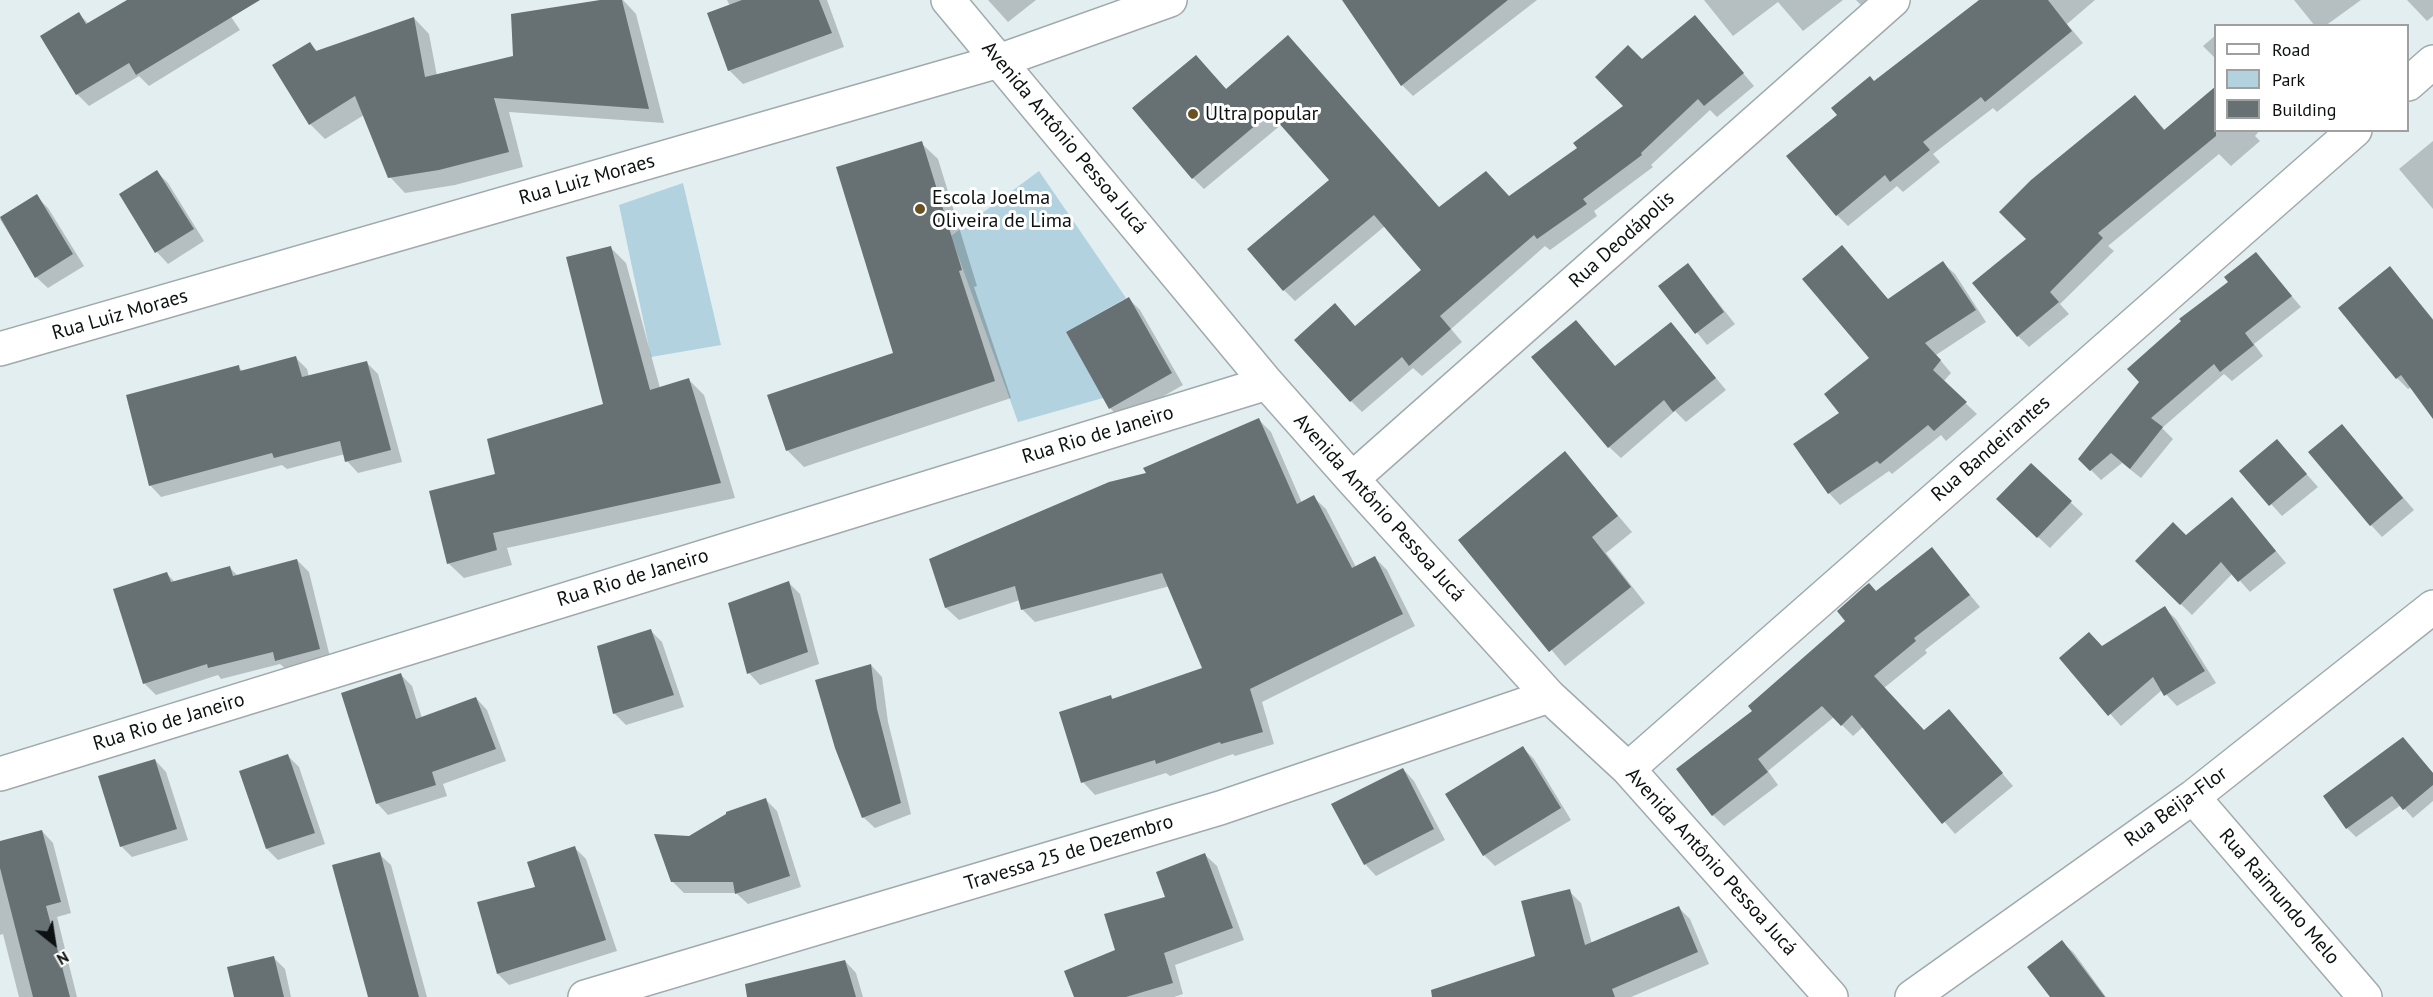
<!DOCTYPE html>
<html>
<head>
<meta charset="utf-8">
<style>
  body { margin:0 }
  #map { position:relative; width:2433px; height:997px; overflow:hidden; background:#e3eef1; font-family:"PT Sans",sans-serif }
  canvas { display:block }
  .legend { position:absolute; left:2214px; top:24px; width:195px; height:108px; box-sizing:border-box; background:#fff; border:2px solid #9ea0a0; margin:0; padding:8px 10px; list-style:none; font-size:18px; color:#0d1112 }
  .legend li { display:flex; align-items:center; gap:12px; height:30px }
  .legend b { width:30px; border:2px solid #9ea0a0 }
  .north { position:absolute; left:24px; top:913px; width:60px; height:60px; -webkit-text-stroke:4px #fff; paint-order:stroke; rotate:150deg; font-size:16px; font-weight:700; line-height:24px; text-align:center; color:#0d1112 }
  .north::after { content:''; display:block; margin:auto; width:21px; height:27px; background:#0d1112; clip-path:polygon(50% 0,100% 100%,50% 72%,0 100%) }
</style>
</head>
<body>
<div id="map">
<canvas width="2433" height="997"></canvas>
<ul class="legend">
<li><b style="height:8px;background:#fff"></b>Road</li>
<li><b style="height:16px;background:#b1d2de"></b>Park</li>
<li><b style="height:16px;background:#677174"></b>Building</li>
</ul>
<div class="north">N</div>
</div>
<script>
const c = document.querySelector('canvas').getContext('2d');
c.lineJoin = 'round';
function fill(path, color) { c.fillStyle = color; c.fill(path, 'evenodd'); }
const toPath = rows => new Path2D(rows.map(r => 'M' + r).join(''));
function strokePath(path, color, width, dash) { c.strokeStyle = color; c.lineWidth = width; c.lineCap = dash ? 'butt' : 'round'; c.setLineDash(dash || []); c.stroke(path); }
function label(font, color, halo, rows, align = 'center') {
  c.font = font + ' "PT Sans",sans-serif'; c.lineWidth = 6; c.setLineDash([]); c.textBaseline = 'middle'; c.strokeStyle = halo; c.fillStyle = color; for (const [text, x, y, turn = 0] of rows) {
    c.save(); c.translate(x, y); c.rotate((+turn || 0) * Math.PI / 180); c.textAlign = isNaN(turn) ? turn : align; if (halo) c.strokeText(text, 0, 0); c.fillText(text, 0, 0); c.restore();
  }
}
const green = toPath([
  [1039,171,1126,298,1066,332,1103,398,1018,422,951,236],
  [683,183,721,345,651,357,619,205]
]);
const shadow = toPath([
  [128,0,252,0,229,14,240,30,149,86,139,76,89,106,77,94,79,14,89,24],
  [610,0,623,0,636,14,664,123,509,112,523,167,455,185,405,193,390,177,364,115,325,139,310,124,310,44,318,52,414,18,429,34,437,76,515,58],
  [727,0,827,0,844,47,743,84,729,70,730,6],
  [988,0,1036,0,1008,22],
  [1344,0,1537,0,1413,96,1402,85],
  [1704,0,1843,0,1803,31,1778,2,1733,36],
  [1856,0,1872,0,1864,8],
  [1981,0,2095,0,2067,24,2083,43,1997,112,1993,108,1933,154,1940,162,1903,192,1897,186,1848,226,1837,215,1839,115,1874,82],
  [2294,0,2361,0,2325,26,2315,26],
  [2407,0,2433,0,2433,16,2427,21],
  [1695,17,1754,86,1717,117,1710,110,1651,165,1653,167,1594,211,1597,216,1550,250,1545,246,1451,329,1462,342,1422,376,1413,368,1362,412,1351,401,1356,327,1423,270,1385,226,1295,301,1284,290,1331,180,1282,124,1204,189,1193,178,1196,57,1227,90,1288,37,1440,209,1510,198,1579,149,1625,106,1642,61],
  [2216,35,2216,59,2203,46],
  [2135,97,2166,131,2260,130,2255,136,2260,141,2231,166,2219,154,2108,246,2114,251,2060,304,2069,314,2029,347,2018,336,2028,239],
  [2433,141,2433,209,2399,169],
  [921,143,938,159,977,286,974,287,1011,398,804,467,787,450,895,354],
  [157,172,168,183,204,241,168,264,157,252,121,194],
  [36,196,48,208,84,266,48,288,36,277,0,219],
  [611,248,626,263,660,388,689,380,704,395,735,498,507,548,512,565,464,578,448,563,497,475,605,405],
  [2256,254,2301,307,2254,344,2263,356,2232,381,2224,374,2162,428,2173,439,2141,478,2122,463,2101,480,2080,459],
  [1943,263,1955,274,1986,322,1936,355,1951,373,1943,382,1977,414,1946,441,1941,435,1892,474,1889,471,1840,505,1829,493,1795,445,1841,413,1871,358,1889,300],
  [1688,265,1735,324,1707,345,1660,286],
  [2390,268,2433,319,2433,416,2412,387,2408,389,2397,378],
  [1129,299,1140,310,1183,385,1122,420,1110,408,1068,333],
  [1671,324,1726,390,1686,422,1675,411,1621,458,1609,447,1616,367],
  [296,358,307,369,309,377,366,362,378,374,402,462,358,473,347,461,345,454,287,469,282,465,161,497,150,485,238,367,243,371],
  [1259,420,1271,432,1302,503,1313,497,1326,509,1356,567,1375,558,1387,570,1415,626,1262,702,1274,744,1235,756,1233,754,1170,776,1166,773,1095,795,1083,782,1110,696,1114,700,1204,669,1170,586,1035,622,1023,610,1020,600,959,620,946,608,930,560,1148,474],
  [2342,426,2414,510,2382,537,2371,525],
  [1565,453,1632,532,1606,553,1645,603,1565,666,1460,540],
  [2288,453,2318,487,2282,516,2241,471],
  [2031,465,2083,514,2050,548,2010,511],
  [2243,511,2286,563,2250,592,2233,573,2192,615,2137,561],
  [1932,549,1980,607,1925,650,1927,653,1884,688,1924,732,1949,711,2013,786,1955,834,1863,727,1853,736,1834,717,1768,771,1778,785,1724,826,1713,815,1754,711,1877,592],
  [297,560,309,572,331,661,288,671,280,664,221,679,218,675,156,695,144,683,167,574,176,583,230,568,238,576],
  [789,583,800,594,819,664,760,685,749,673],
  [2164,608,2176,619,2216,683,2177,706,2162,690,2121,726,2061,658,2102,647],
  [651,631,662,642,684,707,626,725,614,713],
  [871,665,882,677,888,722,911,814,875,828,863,817],
  [401,675,412,686,422,718,476,698,487,710,506,761,443,784,447,796,388,815,377,803],
  [2403,739,2433,773,2433,801,2413,818,2401,805,2356,837,2347,828],
  [1523,748,1534,759,1571,820,1495,866,1484,855],
  [288,756,299,767,325,844,278,860,267,849],
  [155,760,166,772,188,840,132,857,121,846],
  [1403,769,1414,781,1445,840,1376,876,1365,864],
  [766,800,777,811,801,887,748,904,736,893,684,893,672,881,689,838],
  [42,831,53,843,71,913,57,917,77,997,19,997,3,934,0,935,0,843],
  [575,848,586,859,617,951,509,985,498,974,537,888],
  [379,854,391,865,427,997,370,997],
  [1205,855,1217,866,1244,940,1175,965,1183,994,1174,997,1076,997],
  [1569,891,1581,903,1592,944,1678,907,1690,919,1709,964,1631,997,1468,997,1537,957],
  [2062,942,2074,953,2106,997,2052,997],
  [273,957,285,969,291,997,236,997],
  [845,961,856,973,863,997,805,997]
]);
const building = toPath([
  [127,0,260,0,136,75,129,63,76,95,40,36,79,12,86,24],
  [600,0,622,0,649,109,494,98,509,152,439,170,388,178,355,96,309,125,272,65,310,42,316,51,414,17,425,77,513,56,511,14],
  [742,0,819,0,832,33,728,71,707,13],
  [1342,0,1508,0,1401,86],
  [1979,0,2048,0,2072,31,1985,102,1981,97,1923,142,1930,150,1890,182,1885,175,1836,216,1786,156,1837,115,1831,108,1870,76,1874,81],
  [1695,15,1744,73,1704,106,1698,99,1641,153,1642,155,1583,199,1587,204,1537,239,1534,235,1440,316,1451,329,1409,366,1402,357,1350,402,1294,340,1335,303,1355,326,1421,270,1374,215,1283,291,1247,249,1329,180,1270,113,1192,179,1132,108,1196,55,1226,89,1288,35,1439,207,1486,171,1509,196,1577,148,1573,143,1623,106,1595,77,1628,45,1642,59],
  [2216,86,2216,136,2098,233,2103,238,2050,292,2059,302,2017,337,1972,283,2026,239,1999,212,2031,180,2135,95,2164,130],
  [922,141,962,270,959,271,995,381,786,451,767,395,893,353,836,167],
  [157,170,194,229,155,253,119,194],
  [37,194,73,254,35,278,0,217],
  [1842,245,1888,299,1943,261,1976,310,1925,343,1941,360,1933,370,1967,402,1934,431,1928,425,1880,464,1877,461,1828,494,1793,444,1839,413,1824,394,1869,358,1802,279],
  [611,246,650,390,689,378,721,483,493,533,497,550,447,564,429,491,495,474,487,439,603,404,566,257],
  [2256,252,2292,296,2245,333,2254,345,2220,372,2214,364,2151,418,2163,427,2130,469,2111,453,2090,471,2078,459,2139,382,2127,369,2181,321,2179,319,2228,282,2224,277],
  [1688,263,1724,312,1695,334,1658,286],
  [2390,266,2433,320,2433,419,2401,375,2396,379,2338,308],
  [1129,297,1172,373,1109,409,1066,332],
  [1576,320,1615,366,1671,322,1716,378,1673,412,1664,400,1608,448,1531,357],
  [296,356,302,377,367,361,391,450,345,462,340,441,274,458,272,453,149,486,126,395,239,365,240,371],
  [1259,418,1297,504,1314,495,1352,568,1375,556,1403,614,1250,689,1263,732,1221,744,1220,742,1156,764,1155,760,1081,783,1059,712,1111,695,1112,699,1202,668,1162,573,1021,610,1015,586,945,608,929,559,1109,482,1146,473,1143,468],
  [2342,424,2403,498,2370,526,2308,452],
  [2277,439,2307,474,2269,506,2239,471],
  [1565,451,1618,516,1592,537,1631,587,1549,652,1458,540],
  [2031,463,2072,501,2037,538,1996,499],
  [2232,497,2276,551,2238,582,2221,562,2180,605,2135,561,2173,522,2186,535],
  [1932,547,1970,595,1914,638,1916,641,1874,676,1924,730,1949,709,2003,773,1942,824,1852,715,1841,726,1822,706,1758,759,1768,772,1712,816,1676,769,1752,711,1748,706,1845,621,1837,611,1864,587,1869,583,1876,591],
  [297,559,320,649,275,661,273,652,208,668,207,664,143,684,113,589,167,572,171,582,230,566,233,576],
  [789,581,808,652,747,674,728,603],
  [2165,606,2205,671,2164,696,2153,677,2108,716,2059,658,2089,632,2102,646],
  [651,629,674,695,613,714,597,646],
  [871,664,877,709,901,803,862,818,835,748,815,680],
  [401,673,416,719,476,697,496,749,432,772,436,785,376,804,341,693],
  [2403,737,2433,773,2433,785,2403,810,2392,796,2346,829,2323,796],
  [1523,746,1561,808,1483,856,1445,794],
  [288,754,315,833,266,849,239,771],
  [155,759,177,829,120,847,98,776],
  [1403,768,1434,829,1364,865,1331,804],
  [766,798,790,876,735,894,733,882,671,882,654,834,689,836,726,814,726,812],
  [42,830,61,902,46,906,70,997,33,997,0,868,0,841],
  [575,846,606,940,497,974,477,902,535,887,527,862],
  [380,852,419,997,368,997,332,865],
  [1205,853,1233,928,1164,953,1173,983,1126,997,1074,997,1064,971,1115,950,1104,914,1165,897,1156,872],
  [1570,889,1585,945,1679,906,1698,952,1612,989,1615,997,1432,997,1431,990,1535,956,1521,901],
  [2062,940,2105,997,2050,997,2027,967],
  [274,956,284,997,234,997,227,967],
  [845,960,856,997,747,997,745,984]
]);
const minor = toPath([
  [948,0,1267,383,1352,479,1549,696,1628,769,1831,997],
  [2408,84,2433,62],
  [0,349,999,61,1170,0],
  [1352,479,1893,0],
  [1628,769,2355,130],
  [0,774,1267,383],
  [2193,797,2365,997],
  [585,997,1220,808,1549,696],
  [1912,997,2193,797,2433,607]
]);
const markers = [
  [1193,114,6,"#695121"],
  [920,209,6,"#695121"]
];
const poiNames = [
  ["Ultra popular",1205,114],
  ["Escola Joelma",932,198],
  ["Oliveira de Lima",932,221]
];
const streetNames = [
  ["Avenida Antônio Pessoa Jucá",1064,138,50],
  ["Rua Luiz Moraes",587,180,-16],
  ["Rua Deodápolis",1622,240,-42],
  ["Rua Luiz Moraes",120,315,-16],
  ["Rua Rio de Janeiro",1098,435,-17],
  ["Rua Bandeirantes",1991,449,-41],
  ["Avenida Antônio Pessoa Jucá",1379,508,48],
  ["Rua Rio de Janeiro",633,578,-17],
  ["Rua Rio de Janeiro",169,722,-17],
  ["Rua Beija-Flor",2176,807,-36],
  ["Travessa 25 de Dezembro",1069,853,-17],
  ["Avenida Antônio Pessoa Jucá",1711,862,48],
  ["Rua Raimundo Melo",2279,897,49]
];
fill(green, '#b1d2de');
fill(shadow, '#0003');
fill(building, '#677174');
strokePath(minor, '#a0aaad', 36);
strokePath(minor, '#fff', 33);
for (const [x, y, r, color] of markers) { const dot = new Path2D(); dot.arc(x, y, r, 0, 2 * Math.PI); c.fillStyle = color; c.fill(dot); strokePath(dot, '#fff', 2); }
label('20px', '#0d1112', '#fff', poiNames, 'left');
label('20px', '#0d1112', '#fff', streetNames);
</script>
</body>
</html>
